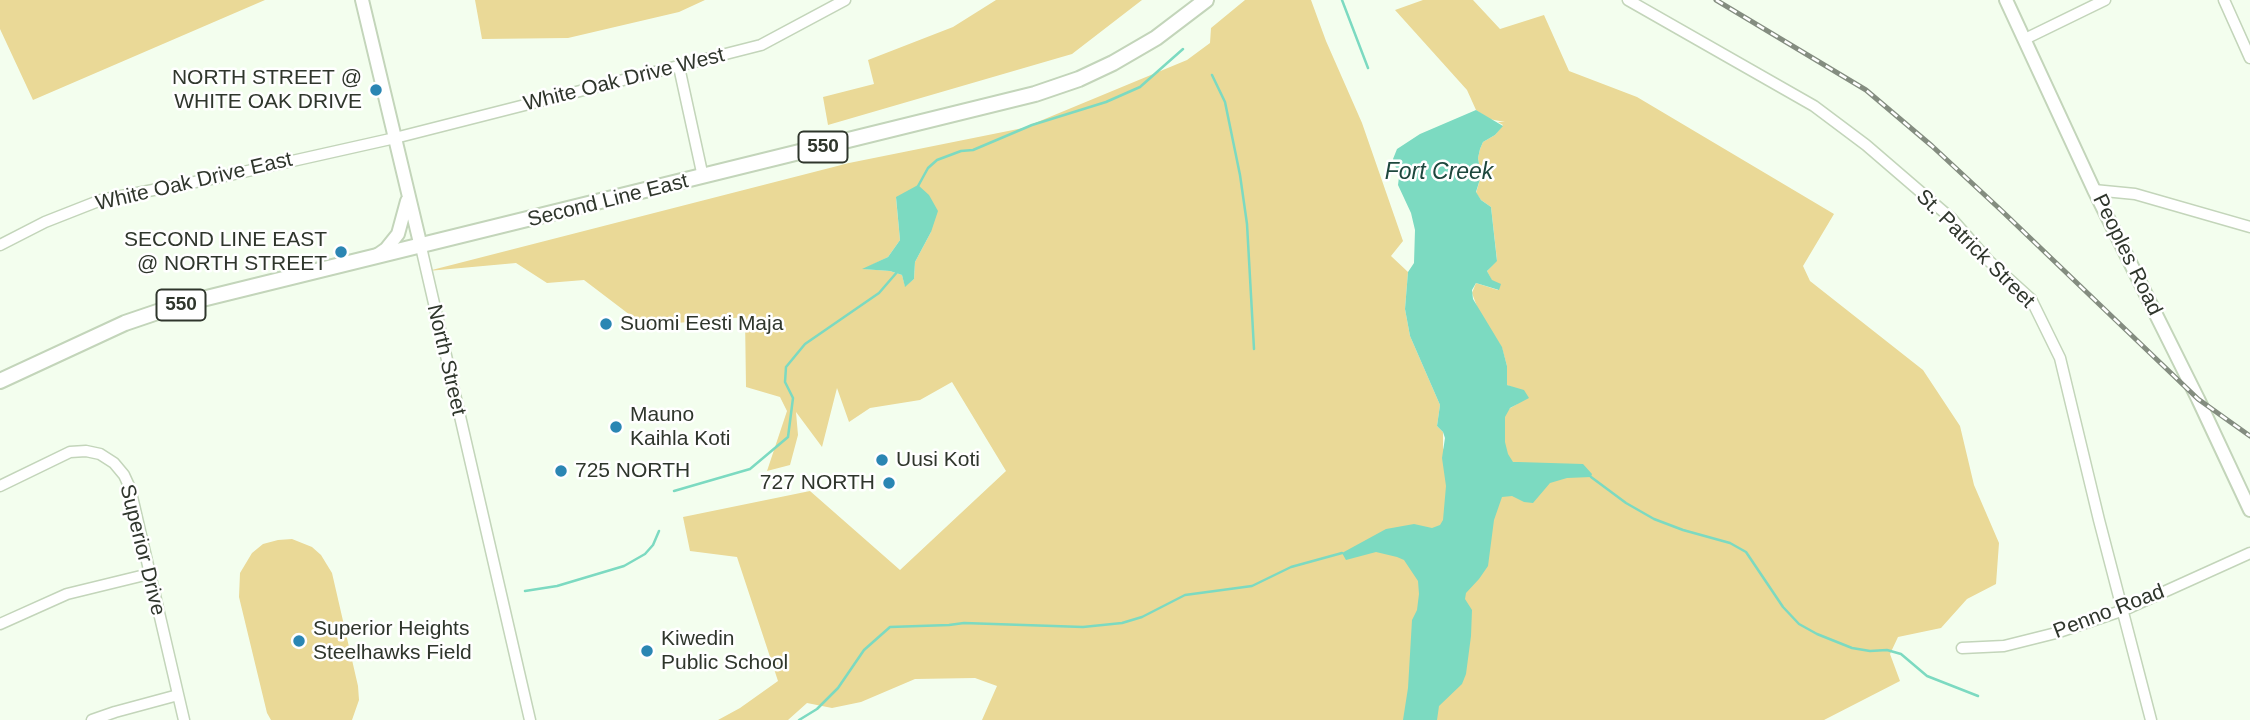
<!DOCTYPE html>
<html>
<head>
<meta charset="utf-8">
<style>
  body { margin:0 }
  canvas { display:block; background:#f3feee }
</style>
</head>
<body>
<canvas width="2250" height="720"></canvas>
<script>
const c = document.querySelector('canvas').getContext('2d');
c.lineJoin = 'round';
function fill(path, color) { c.fillStyle = color; c.fill(path, 'evenodd'); }
const toPath = rows => new Path2D(rows.map(r => 'M' + r).join(''));
function strokePath(path, color, width, dash) { c.strokeStyle = color; c.lineWidth = width; c.lineCap = dash ? 'butt' : 'round'; c.setLineDash(dash || []); c.stroke(path); }
function label(font, color, halo, rows, align = 'center') {
  c.font = font + ' Arial,sans-serif'; c.lineWidth = 5; c.setLineDash([]); c.textBaseline = 'middle'; c.strokeStyle = halo; c.fillStyle = color; for (const [text, x, y, turn = 0] of rows) {
    c.save(); c.translate(x, y); c.rotate((+turn || 0) * Math.PI / 180); c.textAlign = isNaN(turn) ? turn : align; if (halo) c.strokeText(text, 0, 0); c.fillText(text, 0, 0); c.restore();
  }
}
const green = toPath([
  [0,0,265,0,33,100,0,29],
  [475,0,705,0,679,12,568,38,482,39],
  [996,0,1142,0,1072,54,828,125,823,97,874,84,868,60,953,27],
  [1245,0,1311,0,1326,41,1362,123,1403,241,1391,256,1408,272,1405,309,1410,336,1440,405,1437,426,1443,432,1443,449,1517,404,1514,388,1507,385,1507,366,1502,348,1479,312,1472,293,1476,283,1498,290,1500,285,1492,281,1487,271,1497,260,1491,207,1481,200,1476,193,1481,176,1478,158,1480,149,1483,142,1495,135,1503,125,1498,122,1505,122,1489,119,1476,110,1467,90,1395,10,1423,0,1473,0,1500,29,1544,15,1569,71,1637,97,1834,214,1803,266,1810,281,1923,370,1960,426,1974,485,1999,543,1996,584,1967,599,1941,628,1898,637,1890,654,1900,681,1824,720,982,720,997,686,975,678,915,679,861,702,832,708,807,703,788,720,718,720,740,708,778,681,737,557,690,551,683,517,810,491,900,570,1006,471,952,382,920,400,870,408,849,422,837,388,822,447,796,412,798,435,790,465,767,471,787,411,780,397,746,387,745,317,654,325,630,315,584,280,547,283,516,263,428,271,849,163,1023,128,1187,60,1210,43,1211,28],
  [896,198,931,232,915,262,914,279,905,286,902,275,890,271,864,269,888,257,900,240],
  [292,539,312,547,321,555,332,573,358,686,359,700,352,720,271,720,267,713,239,597,240,573,252,553,263,544,278,540]
]);
const water = toPath([
  [1476,110,1503,126,1495,135,1483,142,1480,149,1478,158,1481,176,1476,192,1481,200,1491,207,1497,261,1487,271,1492,280,1501,284,1499,290,1476,283,1472,290,1473,299,1502,347,1507,366,1507,385,1524,390,1529,398,1510,408,1505,417,1505,442,1508,454,1513,462,1518,462,1583,464,1592,474,1591,477,1567,478,1550,483,1533,503,1524,502,1512,496,1502,497,1494,520,1488,566,1479,579,1466,593,1465,599,1472,610,1471,636,1466,674,1462,684,1439,706,1437,720,1403,720,1408,688,1412,620,1417,610,1419,594,1418,581,1404,560,1397,557,1376,552,1346,560,1342,553,1386,529,1414,524,1432,528,1440,525,1443,520,1446,486,1442,458,1445,438,1443,432,1437,426,1440,405,1410,336,1405,309,1408,272,1414,263,1415,230,1411,213,1398,185,1399,177,1393,159,1397,149,1420,134],
  [918,185,929,195,938,211,931,232,915,262,914,279,905,287,902,275,890,271,862,269,888,257,900,240,896,197]
]);
const stream = toPath([
  [1342,0,1368,68],
  [1212,75,1225,102,1240,175,1247,224,1254,349],
  [917,188,928,168,937,160,961,151,973,150,1032,125,1106,102,1140,87,1183,49],
  [1591,477,1626,503,1654,519,1683,530,1730,543,1746,552,1783,607,1799,624,1817,634,1852,648,1870,651,1887,650,1901,654,1927,676,1978,696],
  [674,491,750,469,788,437,793,398,785,382,786,367,805,344,879,293,898,271],
  [525,591,557,586,624,566,645,554,653,545,659,531],
  [799,720,817,709,838,688,864,650,890,627,949,625,964,623,1083,627,1122,623,1142,617,1185,595,1252,586,1291,567,1342,553]
]);
const minor = toPath([
  [1628,0,1814,106,1866,145,1952,219,1989,261,2031,299,2060,358,2099,520,2151,720],
  [2224,0,2250,58],
  [2025,39,2105,0],
  [679,67,703,177],
  [2094,190,2135,194,2250,227],
  [0,245,45,222,101,200,221,177,395,138,761,45,845,0],
  [421,247,530,720],
  [0,486,70,452,86,451,100,454,114,463,124,475,130,488,184,720],
  [0,624,67,594,149,574],
  [1962,648,2004,646,2056,633,2124,610,2250,553],
  [92,720,115,712,178,695]
]);
const major = toPath([
  [362,0,421,247],
  [2006,0,2094,190,2198,399,2250,510],
  [376,256,386,249,398,234,407,201]
]);
const highway = toPath([
  [0,381,125,323,178,305,1035,94,1079,79,1113,63,1156,38,1206,0]
]);
const rail = toPath([
  [1716,0,1866,90,1932,146,2003,212,2198,399,2250,436]
]);
const markers = [
  [376,90,7,"#2a86b3"],
  [341,252,7,"#2a86b3"],
  [606,324,7,"#2a86b3"],
  [616,427,7,"#2a86b3"],
  [882,460,7,"#2a86b3"],
  [561,471,7,"#2a86b3"],
  [889,483,7,"#2a86b3"],
  [299,641,7,"#2a86b3"],
  [647,651,7,"#2a86b3"]
];
const shields = [
  [823,147,49],
  [181,305,49]
];
const shieldNames = [
  ["550",823,147],
  ["550",181,305]
];
const poiNames = [
  ["NORTH STREET @",362,78,"right"],
  ["WHITE OAK DRIVE",362,102,"right"],
  ["SECOND LINE EAST",327,240,"right"],
  ["@ NORTH STREET",327,264,"right"],
  ["Suomi Eesti Maja",620,324],
  ["Mauno",630,415],
  ["Kaihla Koti",630,439],
  ["Uusi Koti",896,460],
  ["725 NORTH",575,471],
  ["727 NORTH",875,483,"right"],
  ["Superior Heights",313,629],
  ["Steelhawks Field",313,653],
  ["Kiwedin",661,639],
  ["Public School",661,663]
];
const streetNames = [
  ["White Oak Drive West",624,80,-14],
  ["White Oak Drive East",194,182,-13],
  ["Second Line East",608,201,-14],
  ["St. Patrick Street",1975,249,45],
  ["Peoples Road",2127,255,64],
  ["North Street",446,360,77],
  ["Superior Drive",142,550,76],
  ["Penno Road",2109,612,-21]
];
const waterNames = [
  ["Fort Creek",1439,173]
];
fill(green, '#ead997');
fill(water, '#7cdac1');
strokePath(stream, '#7cdac1', 2.5);
strokePath(minor, '#c3d5ba', 13);
strokePath(major, '#c3d5ba', 16);
strokePath(highway, '#c3d5ba', 18);
strokePath(minor, '#fff', 10);
strokePath(major, '#fff', 12);
strokePath(highway, '#fff', 14);
strokePath(rail, '#848d80', 5);
strokePath(rail, '#fff', 2.5, [8]);
for (const [x, y, r, color] of markers) { const dot = new Path2D(); dot.arc(x, y, r, 0, 2 * Math.PI); c.fillStyle = color; c.fill(dot); strokePath(dot, '#fff', 2.5); }
for (const [x, y, w] of shields) { const box = new Path2D(); box.roundRect(x - w / 2, y - 15.5, w, 31, 5); c.fillStyle = '#fff'; c.fill(box); strokePath(box, '#2f362c', 2); }
label('bold 19px', '#2f362c', null, shieldNames);
label('21px', '#2f362c', '#fff', poiNames, 'left');
label('21px', '#2f362c', '#fff', streetNames);
label('italic 23px', '#1d473d', '#fff', waterNames);
</script>
</body>
</html>
